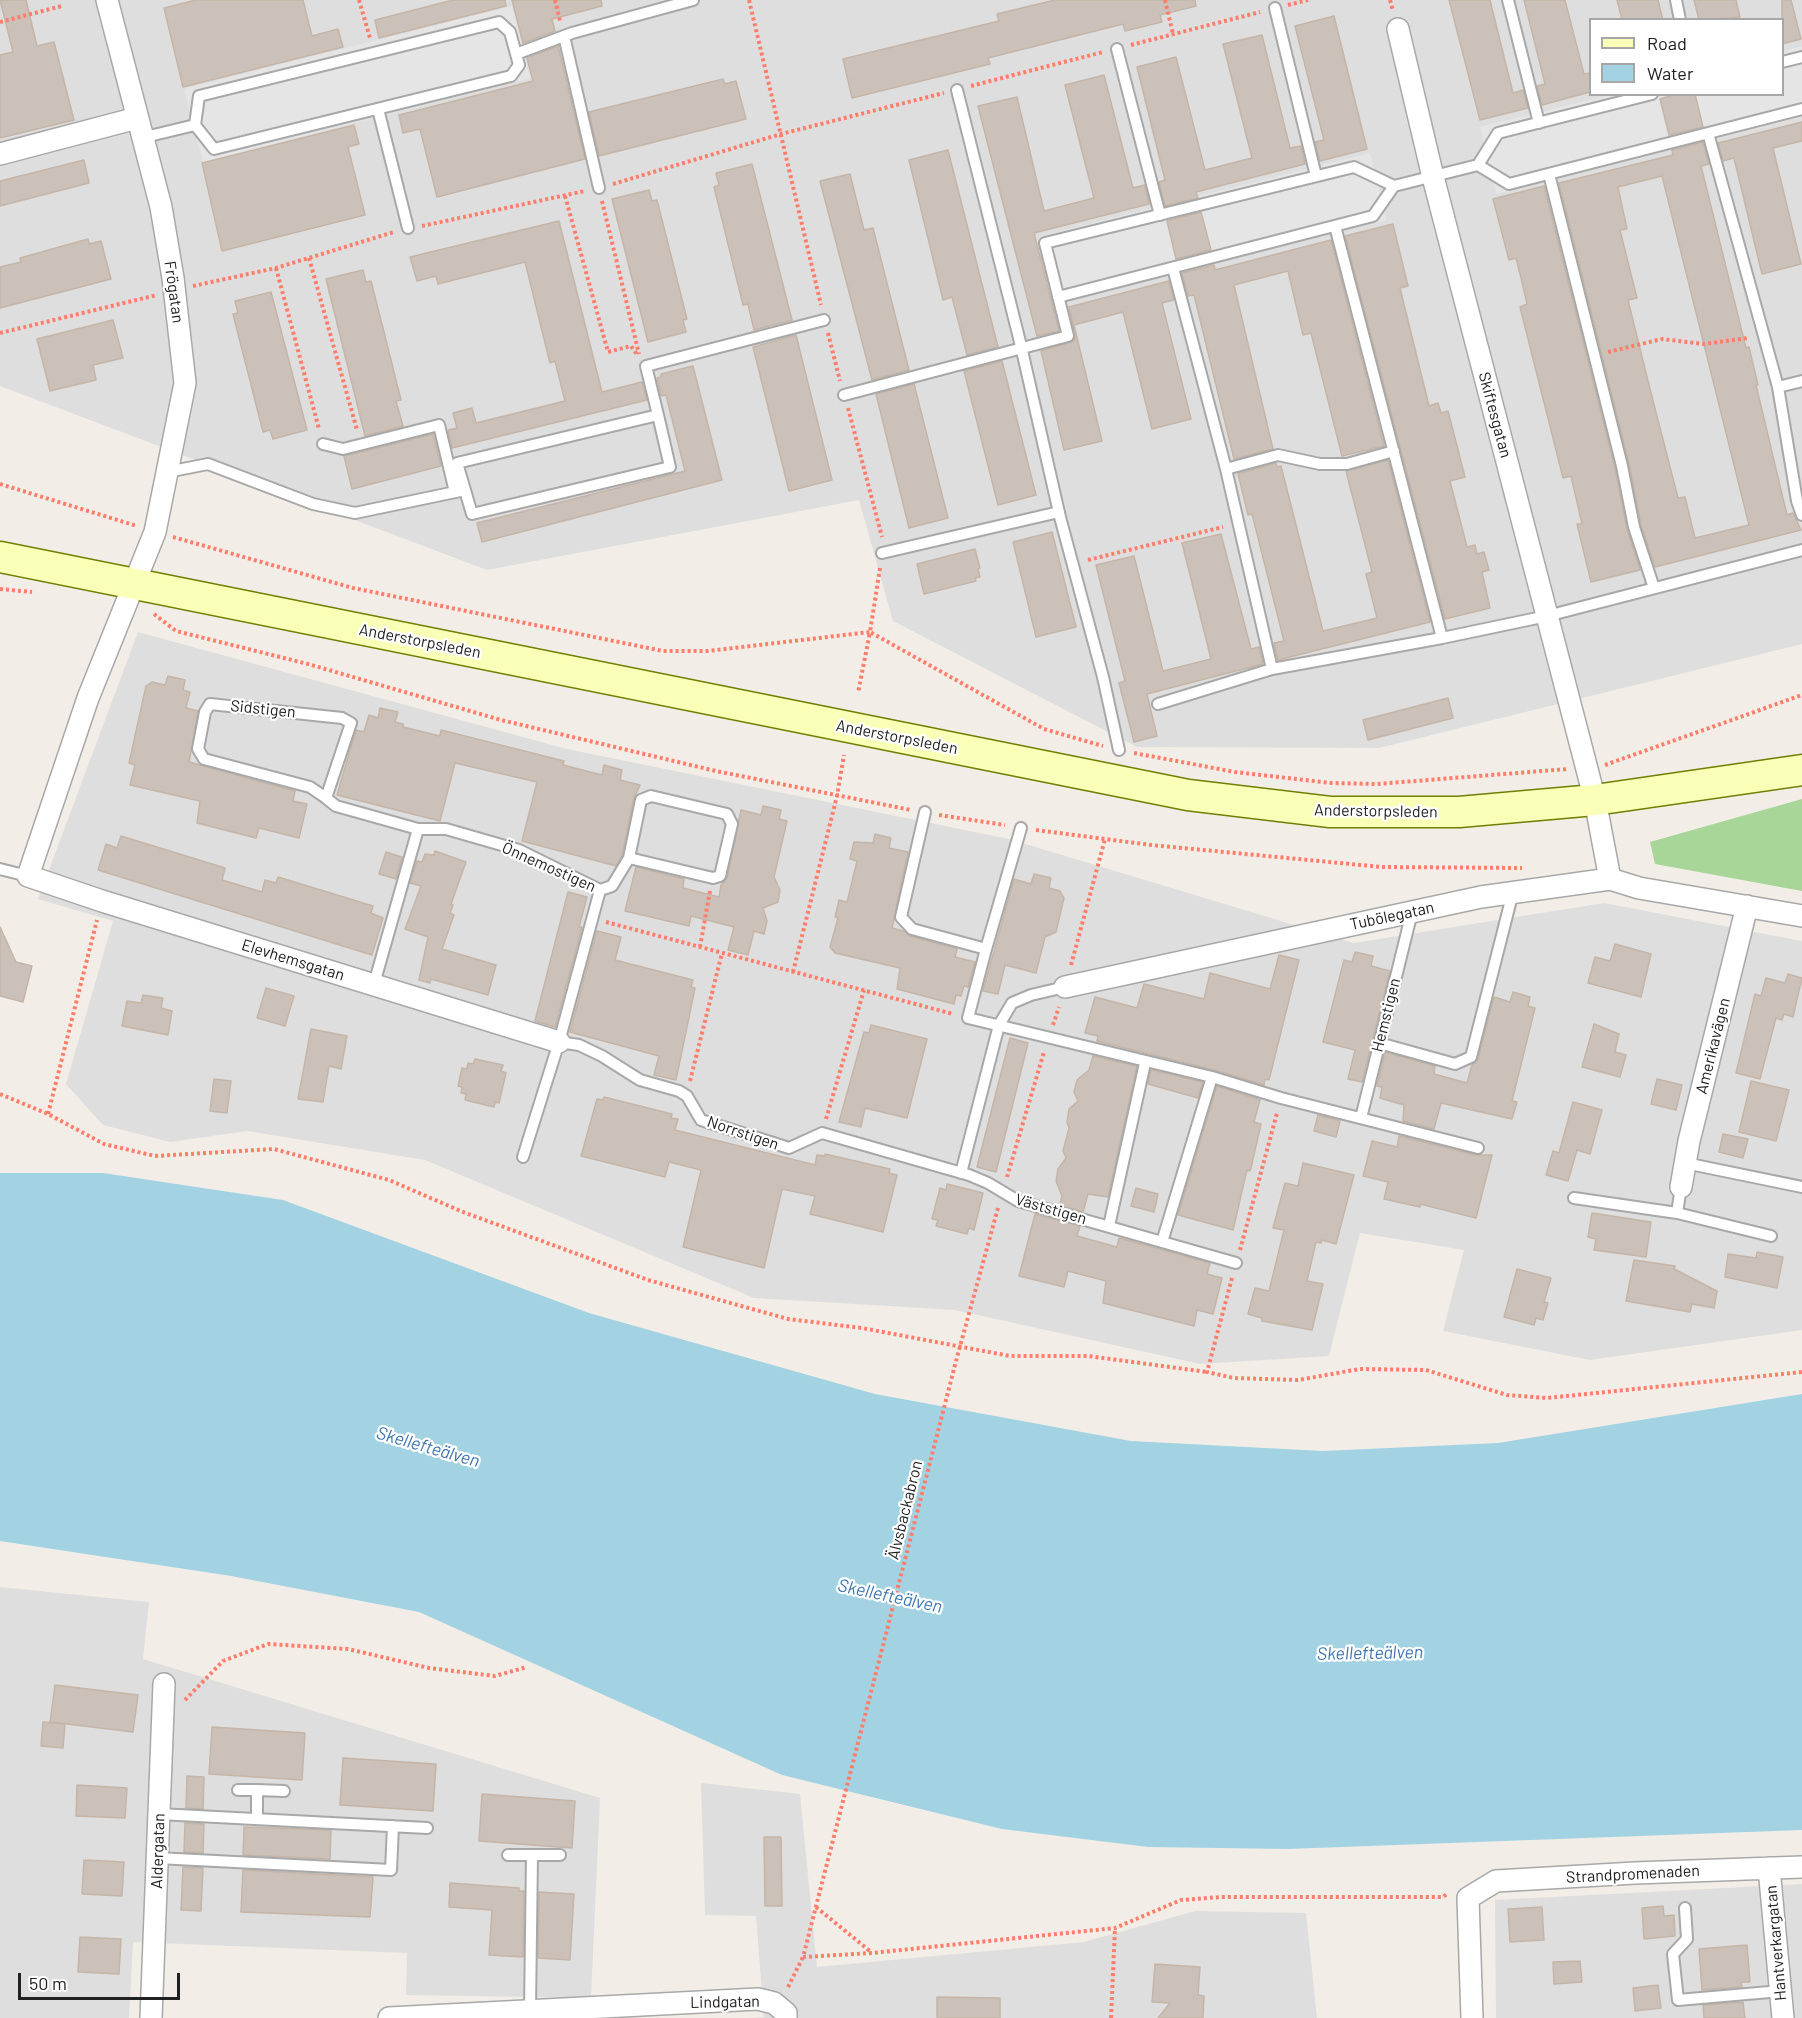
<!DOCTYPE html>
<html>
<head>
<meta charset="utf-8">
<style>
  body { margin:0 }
  #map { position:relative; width:1802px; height:2018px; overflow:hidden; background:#f2eee7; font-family:Barlow,sans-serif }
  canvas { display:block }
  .legend { position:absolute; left:1589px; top:18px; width:195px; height:78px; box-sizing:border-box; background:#fff; border:2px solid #a6a6a6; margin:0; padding:8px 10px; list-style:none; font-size:18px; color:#212121 }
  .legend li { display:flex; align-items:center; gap:12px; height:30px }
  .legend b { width:30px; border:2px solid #a6a6a6 }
  .scale { position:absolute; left:18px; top:1973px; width:162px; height:27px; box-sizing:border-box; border:3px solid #212121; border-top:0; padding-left:8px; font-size:18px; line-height:21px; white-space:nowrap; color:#212121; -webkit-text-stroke:4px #fff; paint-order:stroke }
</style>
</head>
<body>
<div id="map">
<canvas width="1802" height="2018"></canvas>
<ul class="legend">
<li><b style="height:8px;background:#faffb8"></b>Road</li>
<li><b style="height:16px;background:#a3d3e3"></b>Water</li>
</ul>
<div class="scale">50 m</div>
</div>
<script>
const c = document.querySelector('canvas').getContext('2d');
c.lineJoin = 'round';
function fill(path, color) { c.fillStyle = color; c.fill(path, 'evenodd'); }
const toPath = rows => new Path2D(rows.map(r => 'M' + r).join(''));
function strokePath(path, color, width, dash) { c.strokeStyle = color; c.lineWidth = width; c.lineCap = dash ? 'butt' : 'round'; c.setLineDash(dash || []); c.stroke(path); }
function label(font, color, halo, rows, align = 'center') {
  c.font = font + ' Barlow,sans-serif'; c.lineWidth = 4.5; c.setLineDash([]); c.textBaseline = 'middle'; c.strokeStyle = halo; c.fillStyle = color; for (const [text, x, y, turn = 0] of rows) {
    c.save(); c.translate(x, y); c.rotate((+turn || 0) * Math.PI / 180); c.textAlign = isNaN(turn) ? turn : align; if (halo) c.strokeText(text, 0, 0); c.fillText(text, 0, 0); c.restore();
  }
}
const residential = toPath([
  [0,0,1802,0,1802,644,1379,748,1137,747,893,621,859,500,487,570,0,386],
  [1590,20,1782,20,1782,94,1590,94],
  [138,632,567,749,1009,839,1354,943,1604,903,1802,941,1802,1330,1590,1360,1443,1331,1464,1250,1360,1233,1329,1356,1200,1364,955,1310,754,1298,425,1160,247,1131,170,1142,103,1125,66,1084,113,921,38,899],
  [0,1587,149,1602,143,1659,600,1798,591,1998,406,1995,407,1953,133,1942,129,2018,0,2018],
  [701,1783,800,1794,817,1967,1084,1942,1195,1911,1306,1913,1317,2018,748,2018,764,2017,756,1916,705,1915],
  [1802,1884,1802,2018,1496,2018,1495,1900]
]);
const forest = toPath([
  [1802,799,1802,891,1655,864,1650,842]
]);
const parking = toPath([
  [512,6,530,78,203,162,184,89],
  [1802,46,1802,117,1497,194,1480,127,1610,95,1782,94,1783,51],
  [1370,153,1387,220,1058,303,1041,236]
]);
const water = toPath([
  [0,1173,103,1173,283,1200,589,1313,875,1394,1131,1441,1323,1451,1498,1443,1802,1394,1802,1830,1288,1849,1148,1847,1002,1829,782,1775,419,1612,231,1576,0,1541]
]);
const building = toPath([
  [0,0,26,0,37,46,54,42,74,120,0,138,0,55,13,52,0,0],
  [196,0,303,0,312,36,338,29,343,47,183,87,164,8,196,0],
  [453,0,505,0,506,6,379,38,375,20,453,0],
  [512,0,601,0,602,6,552,19,555,31,523,43,512,0],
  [1055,0,1195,0,1196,6,1160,15,1162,22,1125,31,1123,24,988,58,990,64,852,98,843,59,999,21,997,14,1055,0],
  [1449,0,1490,0,1513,93,1523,90,1528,108,1480,120,1449,0],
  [1524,0,1565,0,1584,74,1590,73,1590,92,1542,105,1537,86,1545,84,1524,0],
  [1617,0,1658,0,1663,20,1622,20,1617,0],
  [1694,0,1736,0,1740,17,1699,20,1694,0],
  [1782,0,1791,0,1801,39,1782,44,1782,0],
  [1334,16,1367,149,1320,161,1315,142,1324,140,1295,26,1334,16],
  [1262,35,1290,148,1301,146,1305,164,1196,192,1198,198,1165,206,1159,182,1165,180,1137,67,1176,57,1205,170,1252,158,1223,44,1262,35],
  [558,46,585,159,437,197,420,129,403,133,399,115,533,81,527,58,558,46],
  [1104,75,1133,188,1145,185,1149,204,1034,233,1059,331,1037,336,978,106,1017,97,1044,211,1094,198,1065,85,1104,75],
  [723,79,725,84,736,81,746,119,599,156,589,112,723,79],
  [1677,94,1695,94,1703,127,1669,135,1660,99,1677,94],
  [1802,122,1802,141,1773,148,1801,264,1762,274,1734,158,1723,161,1718,143,1802,122],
  [354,125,359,144,348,147,365,215,222,251,202,163,354,125],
  [1703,142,1709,164,1701,166,1746,348,1749,347,1758,385,1756,385,1787,515,1793,513,1801,530,1655,567,1641,525,1629,464,1559,183,1673,155,1672,150,1703,142],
  [1662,176,1749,525,1695,538,1685,497,1678,498,1648,381,1628,300,1637,298,1620,230,1627,229,1618,187,1662,176],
  [948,150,998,347,967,355,952,297,943,300,909,160,948,150],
  [84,160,89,183,0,206,0,181,84,160],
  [752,164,792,320,754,330,748,304,743,305,714,187,719,185,716,173,752,164],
  [850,174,864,230,873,228,909,370,872,380,820,181,850,174],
  [1544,186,1615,468,1627,529,1640,570,1591,582,1577,524,1582,524,1571,476,1563,478,1520,307,1527,304,1522,282,1516,258,1509,260,1493,199,1544,186],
  [649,190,652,201,657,200,687,319,683,320,686,332,648,342,612,199,649,190],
  [1201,212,1211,250,1176,259,1167,221,1201,212],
  [559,221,602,392,642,382,647,400,452,448,448,430,457,428,453,413,472,408,476,423,565,401,555,361,550,363,525,262,438,284,436,276,417,281,410,257,559,221],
  [1393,224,1408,286,1400,288,1429,406,1438,403,1441,413,1448,411,1465,477,1450,481,1467,547,1475,545,1477,554,1484,552,1489,570,1482,572,1490,608,1445,619,1345,236,1393,224],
  [88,239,89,244,101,241,111,279,0,308,0,267,21,262,20,258,88,239],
  [1331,240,1384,446,1342,456,1311,333,1303,335,1288,271,1234,285,1273,449,1234,459,1194,295,1188,296,1182,273,1214,265,1215,270,1331,240],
  [363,270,366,282,371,281,385,336,401,400,396,401,403,426,365,436,326,279,363,270],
  [1169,281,1174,300,1162,303,1191,419,1152,429,1123,312,1074,325,1102,441,1064,450,1041,351,1074,341,1075,334,1069,307,1169,281],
  [271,292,307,430,273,439,270,430,263,432,233,314,238,313,235,301,271,292],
  [113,320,123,358,93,365,96,380,50,391,37,339,113,320],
  [796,335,832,480,789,491,753,347,796,335],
  [1002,361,1036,495,998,505,964,371,1002,361],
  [693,366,722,480,482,542,477,523,685,471,666,395,661,396,657,378,661,377,661,374,693,366],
  [914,384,948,518,909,528,876,394,914,384],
  [433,434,441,466,352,489,344,456,433,434],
  [1388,460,1430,622,1278,660,1274,643,1284,641,1252,514,1248,515,1238,474,1276,463,1277,467,1281,466,1323,631,1377,618,1366,574,1372,572,1346,471,1388,460],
  [1052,532,1076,627,1036,637,1013,542,1052,532],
  [1221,534,1251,649,1259,647,1263,664,1147,694,1157,736,1134,742,1119,683,1125,681,1096,565,1134,556,1163,671,1211,659,1182,543,1221,534],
  [975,549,980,568,978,569,980,577,975,578,976,581,924,594,917,564,975,549],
  [168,676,185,680,183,690,190,692,186,708,198,711,189,762,295,791,293,801,307,804,299,838,259,828,256,838,197,823,200,801,130,785,135,765,129,763,146,686,152,682,165,685,168,676],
  [1448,698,1453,718,1368,740,1363,720,1448,698],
  [380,708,398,712,395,722,403,724,403,727,440,736,441,730,564,761,563,765,602,775,604,765,622,770,620,780,640,785,634,798,622,855,616,866,522,841,537,782,455,763,440,821,337,795,356,730,364,732,369,715,378,718,380,708],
  [763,806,781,810,779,819,787,821,774,877,780,890,778,902,763,908,767,921,764,934,754,931,748,955,728,950,734,927,691,916,689,926,625,911,636,867,684,879,683,888,719,897,721,885,727,878,741,810,761,815,763,806],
  [875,834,891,838,889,848,908,852,892,928,903,931,910,936,957,949,955,957,975,962,968,987,964,986,961,996,956,995,954,1004,897,989,900,968,835,953,830,947,838,918,835,917,839,900,847,902,857,861,850,859,854,842,873,843,875,834],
  [121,836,225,868,222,880,262,892,265,880,276,883,278,877,373,906,371,913,383,918,372,955,98,870,106,844,117,848,121,836],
  [435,851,466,862,451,904,453,905,450,913,454,915,442,949,496,965,488,995,431,979,430,983,419,980,428,937,405,929,421,886,410,883,417,861,422,862,425,854,434,855,435,851],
  [386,852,402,857,396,879,379,874,386,852],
  [1034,874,1051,878,1049,888,1060,891,1064,898,1056,932,1045,937,1036,973,1005,965,998,994,983,991,1014,879,1031,884,1034,874],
  [568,892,587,897,579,927,582,927,555,1027,535,1021,568,892],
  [0,927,16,962,32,966,23,1002,0,996,0,927],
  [597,931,621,937,615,960,693,980,691,987,695,988,676,1080,654,1075,659,1056,570,1032,597,931],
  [1615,944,1651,954,1641,997,1588,983,1595,957,1610,961,1615,944],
  [1355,952,1373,956,1371,966,1390,971,1362,1082,1348,1079,1355,1050,1323,1042,1344,960,1352,962,1355,952],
  [1279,955,1299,960,1269,1080,1265,1079,1264,1085,1214,1070,1097,1041,1098,1036,1085,1033,1095,997,1137,1008,1144,984,1204,999,1210,973,1270,989,1279,955],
  [1788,974,1802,978,1793,1017,1784,1014,1782,1020,1776,1018,1760,1079,1736,1073,1755,994,1761,996,1766,978,1785,983,1788,974],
  [266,988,294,996,285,1026,257,1018,266,988],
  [1513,992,1530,997,1528,1006,1535,1008,1512,1101,1517,1102,1512,1119,1441,1103,1434,1129,1403,1121,1404,1105,1380,1098,1382,1087,1377,1086,1385,1052,1435,1066,1434,1074,1467,1083,1472,1065,1478,1059,1494,997,1510,1002,1513,992],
  [143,995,163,998,161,1008,172,1011,168,1035,122,1026,127,1001,141,1003,143,995],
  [1594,1024,1619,1034,1615,1052,1626,1055,1620,1077,1582,1067,1594,1024],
  [871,1025,927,1039,907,1118,865,1108,861,1127,839,1122,864,1032,869,1033,871,1025],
  [311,1029,347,1036,341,1069,329,1066,323,1102,298,1099,311,1029],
  [1010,1038,1028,1043,996,1172,977,1167,1010,1038],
  [1093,1056,1137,1066,1108,1197,1088,1194,1083,1212,1060,1205,1062,1196,1056,1181,1058,1169,1066,1158,1063,1151,1069,1128,1067,1122,1069,1109,1078,1101,1074,1092,1077,1080,1089,1070,1093,1056],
  [475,1059,503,1065,501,1071,506,1073,499,1103,495,1102,494,1107,465,1100,466,1094,461,1093,462,1087,458,1086,462,1068,467,1069,468,1063,473,1064,475,1059],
  [1151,1070,1203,1082,1198,1098,1148,1084,1151,1070],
  [214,1079,231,1081,227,1113,210,1111,214,1079],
  [1657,1079,1682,1085,1676,1110,1651,1104,1657,1079],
  [1751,1081,1789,1090,1776,1141,1739,1132,1751,1081],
  [1217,1086,1260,1100,1254,1122,1261,1124,1251,1168,1250,1171,1247,1170,1233,1230,1178,1215,1217,1086],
  [604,1097,672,1114,671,1118,678,1119,675,1130,815,1165,817,1155,825,1156,825,1154,890,1169,889,1173,897,1175,883,1232,810,1214,815,1196,782,1189,764,1268,683,1247,701,1170,669,1162,665,1177,581,1156,597,1099,603,1100,604,1097],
  [1573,1102,1602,1110,1590,1154,1577,1150,1568,1181,1546,1175,1553,1151,1559,1153,1573,1102],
  [1318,1115,1340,1121,1336,1137,1314,1131,1318,1115],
  [1723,1134,1748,1139,1743,1158,1719,1152,1723,1134],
  [1399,1136,1476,1155,1492,1155,1476,1218,1420,1204,1420,1207,1384,1199,1388,1182,1363,1176,1372,1141,1397,1147,1399,1136],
  [1303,1163,1354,1175,1336,1244,1322,1240,1321,1243,1316,1242,1307,1281,1323,1284,1312,1330,1262,1321,1262,1318,1248,1314,1255,1288,1269,1291,1284,1230,1273,1228,1285,1183,1298,1186,1303,1163],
  [947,1184,983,1193,974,1230,969,1228,967,1234,936,1226,938,1220,932,1219,940,1188,946,1190,947,1184],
  [1136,1188,1158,1194,1154,1212,1131,1206,1136,1188],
  [1592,1213,1651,1222,1646,1257,1594,1250,1596,1239,1588,1237,1592,1213],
  [1035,1214,1080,1226,1077,1236,1117,1247,1119,1238,1210,1263,1207,1274,1222,1278,1213,1314,1197,1310,1194,1326,1103,1303,1106,1281,1068,1271,1064,1287,1019,1276,1035,1214],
  [1757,1252,1783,1257,1777,1288,1725,1277,1728,1254,1756,1258,1757,1252],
  [1634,1260,1675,1266,1674,1269,1717,1291,1714,1308,1692,1304,1690,1312,1626,1301,1634,1260],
  [1517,1269,1551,1278,1544,1302,1548,1303,1543,1320,1536,1318,1534,1325,1504,1317,1517,1269],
  [55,1685,138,1695,133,1732,50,1722,55,1685],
  [43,1722,65,1724,63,1748,41,1746,43,1722],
  [212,1727,305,1733,302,1780,209,1774,212,1727],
  [343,1758,436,1764,433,1811,340,1805,343,1758],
  [187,1776,204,1777,203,1809,186,1808,187,1776],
  [77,1785,127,1788,125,1818,76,1816,77,1785],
  [482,1794,575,1801,572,1848,479,1841,482,1794],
  [185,1823,204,1824,203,1853,184,1852,185,1823],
  [244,1827,331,1830,330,1859,243,1855,244,1827],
  [764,1837,781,1837,782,1906,765,1906,764,1837],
  [84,1860,124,1862,122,1896,82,1894,84,1860],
  [183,1867,203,1868,201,1911,181,1910,183,1867],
  [243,1870,373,1877,370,1917,241,1912,243,1870],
  [450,1883,519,1888,519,1891,524,1891,523,1957,489,1955,492,1910,449,1907,450,1883],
  [539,1892,574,1894,570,1960,538,1958,539,1892],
  [1663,1906,1664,1916,1674,1915,1675,1936,1644,1939,1642,1908,1663,1906],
  [1542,1907,1544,1940,1510,1942,1508,1909,1542,1907],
  [80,1937,121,1939,119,1974,78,1972,80,1937],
  [1747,1945,1750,1982,1741,1982,1742,1987,1702,1990,1699,1949,1747,1945],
  [1580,1961,1582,1982,1554,1984,1553,1962,1580,1961],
  [1155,1964,1200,1967,1198,1995,1204,1996,1203,2018,1158,2018,1170,2003,1152,2002,1155,1964],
  [1658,1985,1661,2008,1635,2011,1633,1988,1658,1985],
  [937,1997,1000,1998,1000,2018,937,2018,937,1997],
  [1743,2002,1745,2018,1704,2018,1703,2005,1743,2002]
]);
const path = toPath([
  [359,0,370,38],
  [555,0,560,21],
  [749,0,821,305],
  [1165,0,1173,34],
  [1390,0,1393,11],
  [1288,5,1308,0],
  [0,22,62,6],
  [1131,45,1260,12],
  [971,86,1103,52],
  [613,184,781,134,944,93],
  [565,196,608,352,631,346,638,356],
  [602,201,639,354],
  [422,226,585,191],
  [309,258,357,430],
  [276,268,319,429],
  [193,286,276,268,394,232],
  [0,333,157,295],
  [828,333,840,381],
  [1608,352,1662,339,1704,344,1748,338],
  [848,408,882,537],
  [0,484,137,526],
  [173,537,353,588,663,651,708,651,870,632,858,693],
  [1088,560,1223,527],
  [880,568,870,632,1044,729,1103,746],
  [0,589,32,592],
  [154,614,176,631,308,664,501,720,716,771,911,810],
  [1134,753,1235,772,1331,783,1377,784,1568,769],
  [1605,765,1802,695],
  [939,815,1005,825],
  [1036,830,1151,845,1382,867,1522,868],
  [606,922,953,1014],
  [700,947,710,891],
  [1071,965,1105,839],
  [793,972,837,796,844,755],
  [1053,1025,1059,1007],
  [690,1081,722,953],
  [0,1094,48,1114,104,1144,155,1156,274,1149,389,1180,463,1212,648,1280,788,1319,862,1328,1010,1356,1088,1356,1207,1372],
  [48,1114,97,920],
  [826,1119,864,990],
  [1007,1177,1044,1052],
  [998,1208,956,1361,803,1957,872,1953,1115,1928,1181,1900,1221,1897,1443,1897,1447,1894],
  [1240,1250,1277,1113],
  [1232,1278,1207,1372,1234,1378,1298,1380,1360,1369,1426,1370,1507,1395,1547,1398,1802,1372],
  [185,1700,223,1661,268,1644,348,1649,429,1668,495,1676,527,1667],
  [816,1907,871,1952],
  [788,1987,803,1957],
  [1111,2018,1115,1928]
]);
const lane = toPath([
  [1508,0,1539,123],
  [1676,0,1680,20],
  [1275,8,1316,176],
  [564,36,599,188],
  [1117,49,1160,215],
  [516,54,572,33,693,0],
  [1782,62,1802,57],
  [957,90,1021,346,1060,517,1103,677,1119,750],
  [378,109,408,228],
  [1708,133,1778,387],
  [141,138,195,125,214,149,511,76,519,65,510,32,499,22,199,96,195,125],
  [1478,165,1509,184,1802,109],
  [1549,174,1622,466,1634,527,1654,588],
  [1335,226,1442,638],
  [1173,268,1226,469,1278,455,1320,464,1347,464,1394,451],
  [1058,297,1373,216,1394,186,1478,165,1498,133,1652,94],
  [1802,381,1778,387,1797,501,1802,515],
  [844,395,1068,336,1045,243,1354,167,1394,186],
  [658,415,457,463,472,514,670,467,658,415,646,366,824,320],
  [323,444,343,449,439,425,455,492],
  [1226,469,1272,669],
  [167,472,208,464,313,504,355,513,465,490],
  [882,553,1059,512],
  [1158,704,1272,669,1442,638,1547,616,1802,550],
  [326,798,351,723,342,718,210,704,205,712,198,749,204,759,310,787,326,798,336,806,418,829,446,829,519,850,600,890,612,886,629,858,641,800,651,796,727,814,732,824,720,876,713,878,629,858],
  [925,812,901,917,912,929,986,949,1021,828],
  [0,869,28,876],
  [986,949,968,1018,1212,1077,1281,1098,1478,1148],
  [374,984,418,829],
  [559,1042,579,1045,602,1056,640,1080,679,1091,687,1096,701,1120,789,1148,822,1133,969,1175,988,1183,1018,1201,1236,1263],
  [1379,1043,1455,1064,1471,1057,1513,892],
  [1361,1118,1412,912],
  [523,1157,559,1042,600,890],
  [1685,1163,1802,1187],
  [961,1173,999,1025,1012,1003,1031,995,1065,987],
  [1574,1198,1677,1213,1681,1187],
  [1677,1213,1771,1236],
  [1109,1226,1145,1063],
  [1162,1242,1212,1077],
  [238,1790,257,1790],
  [159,1814,427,1828],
  [257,1819,257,1790,284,1791],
  [508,1855,560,1855],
  [157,1858,391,1870,393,1826],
  [1685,1908,1687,1939,1673,1954,1678,2000,1781,1991],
  [530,2010,532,1855]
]);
const street = toPath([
  [107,0,161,207,173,278,185,383,155,532,88,698,28,876,102,901,559,1042],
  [1398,29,1433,177,1595,800,1610,879],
  [0,154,137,118],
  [1065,987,1481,897,1610,879,1639,888,1802,916],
  [1681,1187,1689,1141,1747,906],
  [1769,1868,1783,2018],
  [151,2018,164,1684],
  [389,2018,758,1999,774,2003,786,2013,786,2018],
  [1472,2018,1468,1898,1496,1881,1635,1873,1802,1867]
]);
const secondary = toPath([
  [0,557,1188,795,1330,812,1459,812,1595,800,1802,770]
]);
const streetNames = [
  ["Frögatan",174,292,82],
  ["Skiftesgatan",1495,415,75],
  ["Anderstorpsleden",420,641,11],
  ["Sidstigen",263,709,6],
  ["Anderstorpsleden",897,737,11],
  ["Anderstorpsleden",1376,811,1],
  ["Önnemostigen",549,867,24],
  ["Tubölegatan",1392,916,-12],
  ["Elevhemsgatan",293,960,17],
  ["Hemstigen",1386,1015,-76],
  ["Amerikavägen",1713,1046,-76],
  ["Norrstigen",743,1133,19],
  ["Väststigen",1051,1209,16],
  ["Älvsbackabron",905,1510,-76],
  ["Aldergatan",158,1851,-88],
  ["Strandpromenaden",1633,1874,-3],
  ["Hantverkargatan",1776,1943,-95],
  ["Lindgatan",725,2002,-1]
];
const waterNames = [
  ["Skellefteälven",428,1447,16],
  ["Skellefteälven",890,1596,12],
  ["Skellefteälven",1370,1653,-1]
];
fill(residential, '#dfdede');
fill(forest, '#a8d598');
fill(parking, '#e5e5e5');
fill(water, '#a3d3e3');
fill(building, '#cbc1b9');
strokePath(building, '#c5b5a7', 1.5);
strokePath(lane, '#a8a8a8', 14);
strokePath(street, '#a8a8a8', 24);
strokePath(secondary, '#6f8000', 33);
strokePath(path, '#ff7d6b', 4, [3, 3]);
strokePath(lane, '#fff', 10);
strokePath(street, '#fff', 21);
strokePath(secondary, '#faffb8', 30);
label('16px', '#212121', '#fff', streetNames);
label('italic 18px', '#4077b2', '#fff', waterNames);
</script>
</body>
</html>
